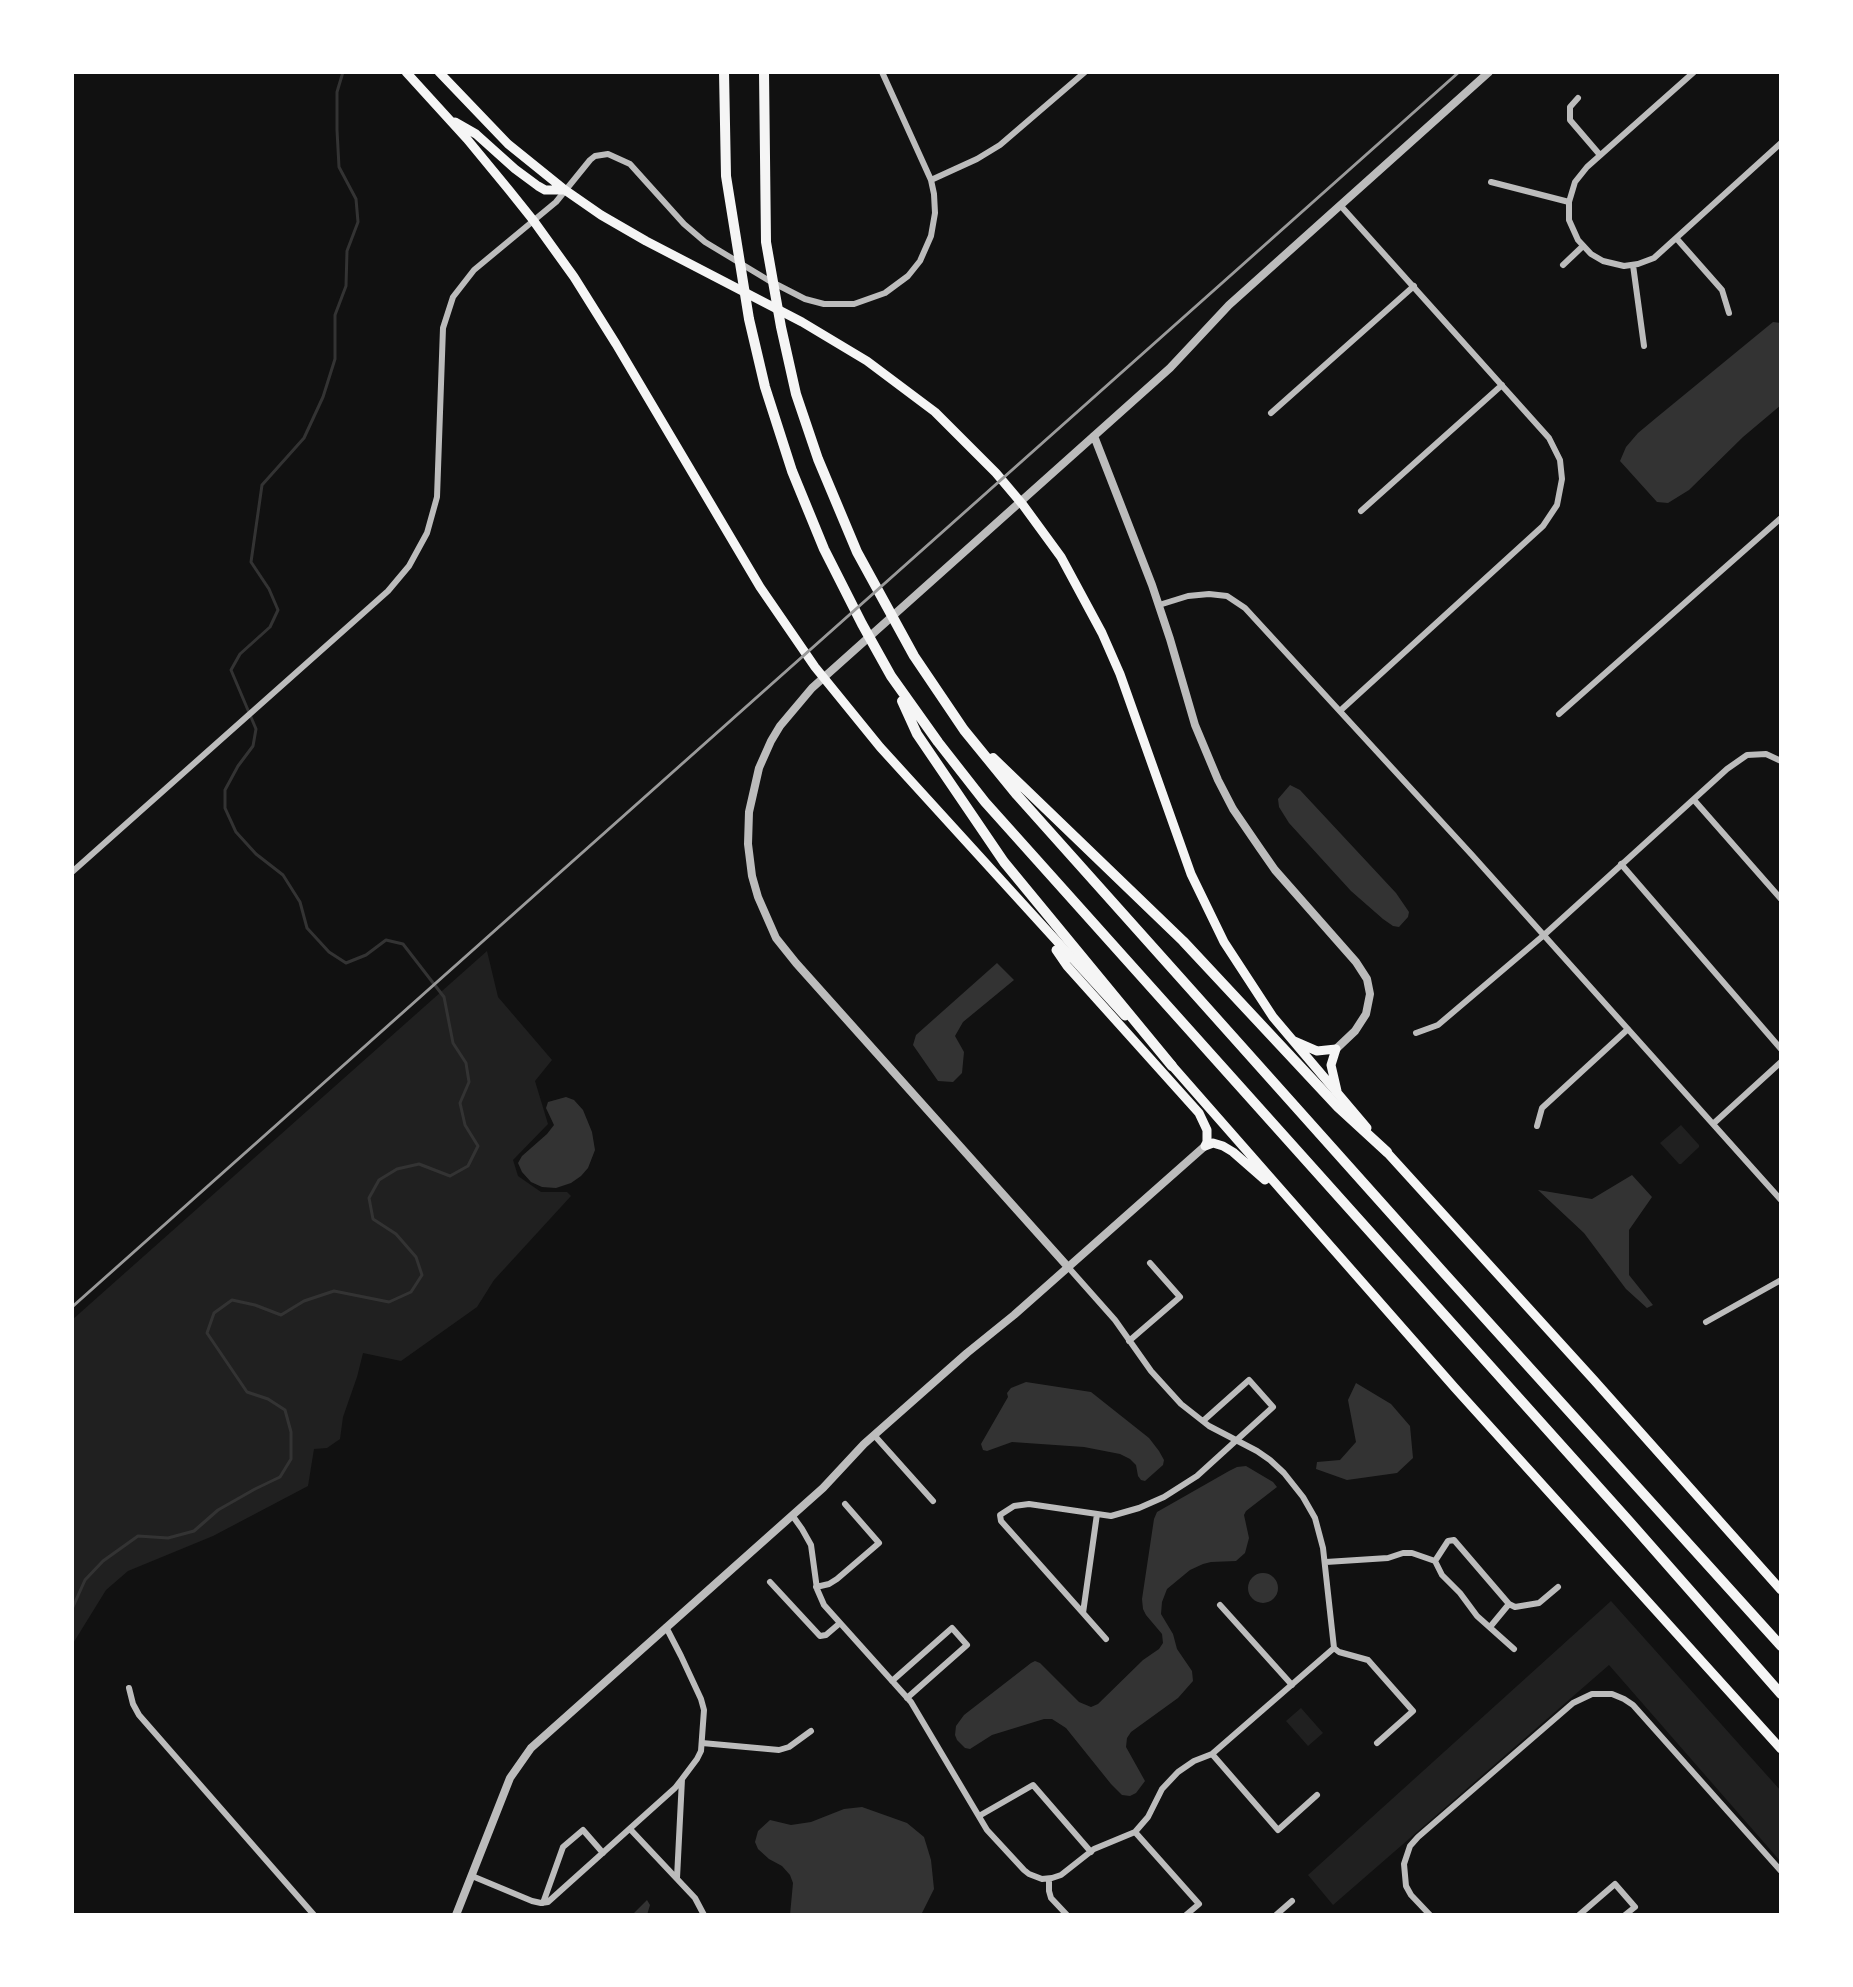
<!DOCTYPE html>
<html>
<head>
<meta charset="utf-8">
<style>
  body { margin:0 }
  #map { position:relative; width:1853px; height:1987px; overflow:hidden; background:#111; font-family:"Varela Round",sans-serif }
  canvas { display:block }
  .frame { position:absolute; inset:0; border:74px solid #fff; pointer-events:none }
</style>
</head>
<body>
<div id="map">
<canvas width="1853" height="1987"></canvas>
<div class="frame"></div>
</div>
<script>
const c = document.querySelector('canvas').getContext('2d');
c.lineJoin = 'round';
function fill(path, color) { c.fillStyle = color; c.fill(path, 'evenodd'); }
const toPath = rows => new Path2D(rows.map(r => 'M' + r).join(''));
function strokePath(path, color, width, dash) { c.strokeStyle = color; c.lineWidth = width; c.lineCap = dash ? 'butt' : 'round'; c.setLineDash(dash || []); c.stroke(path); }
const green = toPath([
  [487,951,498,997,552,1060,535,1081,548,1124,513,1160,518,1176,541,1192,567,1192,571,1196,494,1280,477,1307,401,1361,363,1353,357,1377,343,1417,340,1439,327,1448,314,1449,308,1486,213,1536,128,1571,106,1590,72,1645,72,1320],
  [1681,1125,1699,1145,1699,1147,1681,1164,1679,1164,1660,1143],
  [1611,1601,1781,1791,1781,1862,1609,1665,1333,1905,1308,1875],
  [1301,1708,1323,1733,1308,1746,1286,1721]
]);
const water = toPath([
  [1773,322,1781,323,1781,405,1743,437,1689,490,1668,503,1657,502,1620,461,1626,447,1638,433,1656,418],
  [1290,785,1300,790,1396,893,1409,912,1408,917,1399,927,1393,926,1383,919,1351,891,1289,823,1279,807,1278,799],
  [997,963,1014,980,963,1022,955,1036,964,1052,962,1073,953,1082,938,1081,913,1045,916,1035],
  [566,1097,574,1100,583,1110,592,1132,595,1150,588,1168,581,1176,571,1183,556,1188,542,1187,531,1182,522,1172,518,1163,522,1156,547,1134,554,1125,546,1108,548,1102],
  [1632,1175,1652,1197,1629,1230,1629,1275,1653,1305,1647,1308,1626,1289,1584,1233,1538,1190,1592,1199],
  [1026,1382,1091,1392,1149,1438,1159,1451,1164,1460,1163,1465,1145,1481,1141,1480,1138,1476,1136,1465,1130,1459,1120,1454,1084,1447,1012,1442,987,1451,983,1450,981,1444,1008,1397,1007,1393,1011,1388],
  [1356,1383,1391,1404,1410,1426,1413,1458,1397,1473,1347,1480,1316,1469,1317,1462,1340,1460,1356,1442,1348,1400],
  [1246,1466,1273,1482,1277,1487,1246,1511,1244,1515,1249,1538,1245,1553,1236,1561,1211,1562,1203,1564,1190,1570,1167,1589,1162,1602,1161,1614,1173,1634,1177,1649,1192,1671,1193,1681,1178,1698,1131,1732,1127,1738,1126,1747,1145,1781,1136,1793,1130,1796,1122,1795,1111,1784,1066,1728,1052,1719,1044,1719,992,1735,970,1749,965,1748,957,1740,955,1735,956,1726,964,1715,1031,1663,1035,1661,1040,1663,1079,1702,1091,1707,1098,1704,1143,1660,1159,1649,1163,1643,1162,1634,1146,1615,1143,1609,1142,1599,1154,1519,1157,1512,1229,1471,1237,1467],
  '1248 1588a15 15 0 1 1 30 0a15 15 0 1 1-30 0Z',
  [862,1807,907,1823,924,1837,931,1860,934,1889,921,1915,790,1915,793,1883,790,1875,782,1866,769,1859,758,1849,755,1842,758,1831,770,1820,791,1825,811,1822,844,1809],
  [647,1900,650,1905,647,1915,632,1915]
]);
const stream = toPath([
  [72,1609,85,1580,103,1561,138,1536,168,1538,194,1531,218,1510,255,1489,280,1477,291,1459,291,1432,285,1410,268,1399,247,1392,207,1333,214,1313,232,1300,255,1305,281,1315,304,1301,334,1291,389,1302,411,1292,422,1275,416,1257,396,1234,373,1219,369,1198,379,1180,397,1169,419,1164,450,1176,468,1166,478,1146,465,1125,460,1103,469,1082,466,1063,453,1043,444,997,403,944,386,940,366,955,346,963,329,952,307,928,300,902,283,875,256,854,236,832,225,808,225,790,238,766,253,746,256,729,231,670,240,654,270,627,278,610,269,589,251,562,262,485,304,438,323,397,335,359,335,315,346,286,347,251,358,222,356,199,339,167,337,130,337,92,343,72]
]);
const minor = toPath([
  [1694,72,1587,167,1575,182,1569,202,1569,220,1578,240,1591,254,1603,261,1624,266,1638,264,1654,258,1781,143],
  [1578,98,1570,107,1570,120,1600,155],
  [931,180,977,159,1000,145,1085,72],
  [1491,182,1569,202],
  [1340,205,1549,438,1560,460,1562,479,1557,505,1543,526,1341,710],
  [1677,239,1722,290,1729,313],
  [1563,265,1583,246],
  [1633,265,1644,346],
  [1271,413,1414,286],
  [1361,511,1502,385],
  [1159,605,1188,596,1209,594,1227,596,1245,608,1472,855,1781,1200],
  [1559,714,1781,518],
  [1694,800,1781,899],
  [1621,864,1781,1049],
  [72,872,388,591,409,566,427,533,437,497,443,328,453,297,474,270,556,202,590,160,595,156,608,154,630,164,684,224,705,242,768,280,805,299,824,304,854,304,885,293,908,276,920,261,931,236,935,213,934,194,931,180,882,72],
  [1416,1033,1438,1025,1544,935,1727,769,1747,755,1766,754,1781,761],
  [1713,1124,1781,1062],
  [1537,1126,1542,1108,1628,1029],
  [1068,1267,1115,1320,1151,1371,1181,1404,1209,1426,1257,1451,1270,1460,1284,1473,1303,1497,1315,1518,1323,1548,1334,1648,1339,1652,1368,1660,1413,1711,1377,1743],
  [1706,1322,1781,1280],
  [1129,1341,1180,1297,1150,1263],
  [874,1435,933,1501],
  [1097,1514,1083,1613,1106,1639],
  [792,1515,802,1529,811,1545,817,1589,824,1605,911,1702,987,1830,1024,1870,1029,1874,1042,1879,1052,1878,1061,1875,1094,1849,1135,1832,1148,1817,1162,1789,1178,1772,1194,1761,1212,1754,1334,1648],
  [1435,1561,1448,1541,1454,1540,1509,1604,1515,1607,1539,1603,1558,1587],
  [1435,1561,1442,1575,1460,1593,1477,1616,1514,1649],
  [1326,1562,1388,1558,1403,1553,1412,1553,1435,1561],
  [770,1582,820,1636,826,1635,840,1623],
  [816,1587,829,1584,837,1579,879,1543,845,1504],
  [1220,1605,1292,1685],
  [1083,1613,1001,1521,1000,1515,1014,1506,1029,1504,1111,1516,1139,1508,1164,1497,1197,1476,1273,1407,1249,1380,1203,1421],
  [666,1627,681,1656,701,1699,704,1710,701,1751,697,1759,682,1779,677,1878],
  [1490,1627,1509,1604],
  [892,1681,952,1628,967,1645,907,1698],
  [129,1688,133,1704,139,1715,314,1915],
  [702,1743,779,1750,789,1747,811,1731],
  [1212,1754,1278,1830,1317,1795],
  [979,1816,1033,1785,1091,1852],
  [630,1829,695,1898,704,1915],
  [1135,1832,1199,1904,1186,1915],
  [472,1876,532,1901,541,1903,548,1902,675,1788,682,1779],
  [1049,1879,1049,1891,1051,1898,1067,1915],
  [543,1903,563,1847,583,1830,603,1853],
  [1276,1915,1292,1901],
  [1430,1915,1411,1895,1406,1886,1404,1864,1410,1846,1418,1837,1573,1703,1592,1694,1612,1694,1624,1699,1633,1705,1781,1871],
  [1579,1915,1615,1884,1635,1907,1625,1915]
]);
const tertiary = toPath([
  [1094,436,1152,585,1170,639,1195,725,1218,780,1233,809,1259,847,1275,870,1356,962,1367,979,1370,994,1366,1014,1355,1031,1336,1049],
  [1068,1267,796,963,776,938,758,897,752,876,748,844,749,812,759,768,771,741,780,726,812,688,1170,368,1229,305,1489,72],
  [456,1915,510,1778,531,1748,823,1488,864,1444,967,1353,1014,1315,1205,1146]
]);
const primary = toPath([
  [406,72,467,139,509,190,533,220,574,277,616,344,760,587,815,667,880,747,1125,1016],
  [439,72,508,144,565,190,601,215,646,241,802,322,867,361,935,412,996,473,1023,505,1061,557,1102,633,1120,674,1191,874,1224,942,1273,1017,1367,1128],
  [455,122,476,134,515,169,538,186,545,190,565,190],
  [1056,950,1067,966,1199,1113,1207,1130,1207,1142,1205,1146],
  [1294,1041,1317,1051,1336,1049,1331,1065,1337,1091],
  [1168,1061,1455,1388,1781,1749],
  [1205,1146,1213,1143,1223,1146,1233,1152,1265,1180],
  [1383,1148,1593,1379,1781,1590]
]);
const motorway = toPath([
  [724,72,726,176,749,319,765,387,792,471,824,549,862,624,891,676,938,742,985,802,1629,1521,1781,1694],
  [764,72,766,242,781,327,796,394,818,459,857,552,914,656,964,730,1017,795,1444,1273,1781,1646],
  [902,701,917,734,1004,862,1172,1066],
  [993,758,1183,941,1338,1107,1387,1152]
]);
const rail = toPath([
  [72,1307,1459,72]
]);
fill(green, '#202020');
fill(water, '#333');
strokePath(stream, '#333', 3);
strokePath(minor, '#bcbcbc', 6);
strokePath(tertiary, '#bcbcbc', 8);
strokePath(primary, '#f5f5f5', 9);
strokePath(motorway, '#f5f5f5', 10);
strokePath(rail, '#9a9a9a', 3);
</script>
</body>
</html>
